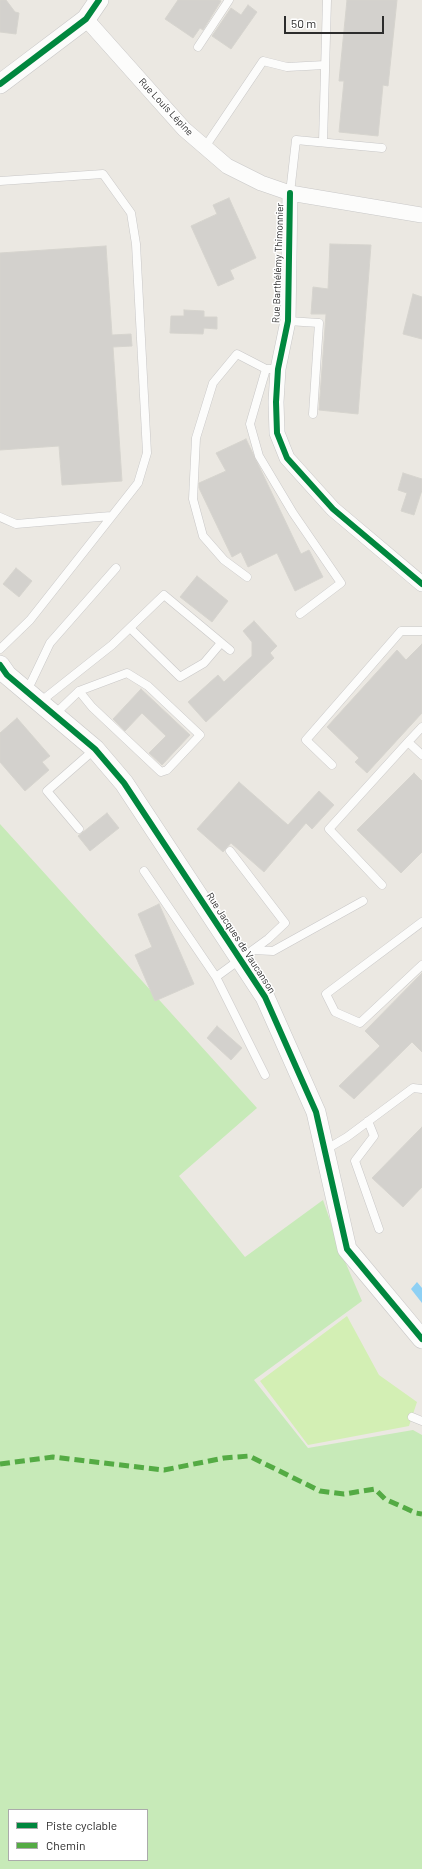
<!DOCTYPE html>
<html>
<head>
<meta charset="utf-8">
<style>
  body { margin:0 }
  #map { position:relative; width:422px; height:1869px; overflow:hidden; background:#ebe8e2; font-family:Barlow,sans-serif }
  canvas { display:block }
  .legend { position:absolute; left:8px; top:1809px; width:140px; height:52px; box-sizing:border-box; background:#fff; border:1px solid #ababab; margin:0; padding:5px 7px; list-style:none; font-size:12px; color:#2c2c2c }
  .legend li { display:flex; align-items:center; gap:8px; height:20px }
  .legend b { width:20px; border:1px solid #ababab }
  .scale { position:absolute; left:284px; top:16px; width:100px; height:18px; box-sizing:border-box; border:2px solid #2c2c2c; border-top:0; padding-left:5px; font-size:12px; line-height:14px; white-space:nowrap; color:#2c2c2c; -webkit-text-stroke:3px #fff; paint-order:stroke }
</style>
</head>
<body>
<div id="map">
<canvas width="422" height="1869"></canvas>
<ul class="legend">
<li><b style="height:5px;background:#00873e"></b>Piste cyclable</li>
<li><b style="height:5px;background:#54ab44"></b>Chemin</li>
</ul>
<div class="scale">50 m</div>
</div>
<script>
const c = document.querySelector('canvas').getContext('2d');
c.lineJoin = 'round';
function fill(path, color) { c.fillStyle = color; c.fill(path, 'evenodd'); }
const toPath = rows => new Path2D(rows.map(r => 'M' + r).join(''));
function strokePath(path, color, width, dash) { c.strokeStyle = color; c.lineWidth = width; c.lineCap = dash ? 'butt' : 'round'; c.setLineDash(dash || []); c.stroke(path); }
function label(font, color, halo, rows, align = 'center') {
  c.font = font + ' Barlow,sans-serif'; c.lineWidth = 3; c.setLineDash([]); c.textBaseline = 'middle'; c.strokeStyle = halo; c.fillStyle = color; for (const [text, x, y, turn = 0] of rows) {
    c.save(); c.translate(x, y); c.rotate((+turn || 0) * Math.PI / 180); c.textAlign = isNaN(turn) ? turn : align; if (halo) c.strokeText(text, 0, 0); c.fillText(text, 0, 0); c.restore();
  }
}
const green = toPath([
  [0,824,257,1108,179,1176,245,1257,323,1200,341,1252,362,1301,254,1380,308,1448,413,1430,422,1435,422,1869,0,1869],
  [9,1810,147,1810,147,1860,9,1860]
]);
const pitch = toPath([
  [347,1316,379,1375,417,1402,409,1426,308,1445,260,1381]
]);
const water = toPath([
  [417,1282,422,1288,422,1303,411,1289]
]);
const building = toPath([
  [0,0,6,0,15,12,19,13,16,34,0,32,0,0],
  [178,0,219,0,221,1,203,30,200,28,193,38,165,19,178,0],
  [347,0,397,0,388,86,383,85,378,136,339,132,344,81,339,81,347,0],
  [248,5,257,12,231,49,212,36,231,8,241,15,248,5],
  [229,198,256,258,230,270,234,279,218,286,191,226,217,214,213,205,229,198],
  [330,244,371,245,358,414,319,410,326,314,311,314,313,287,328,289,330,244],
  [106,246,112,335,131,334,132,346,113,347,122,481,62,485,59,446,0,450,0,253,106,246],
  [413,294,422,297,422,339,403,334,413,294],
  [184,310,204,311,204,317,217,317,217,329,204,328,203,334,170,333,171,316,184,316,184,310],
  [246,439,301,554,309,550,323,577,295,591,277,553,248,567,241,552,232,557,199,488,199,483,226,471,216,453,246,439],
  [403,473,422,479,422,490,414,515,401,511,407,493,398,490,403,473],
  [16,568,32,581,19,597,3,584,16,568],
  [197,576,228,601,212,622,180,597,197,576],
  [254,621,277,646,270,653,274,658,206,722,188,702,218,675,224,682,252,656,252,642,243,631,254,621],
  [422,644,422,713,367,773,355,762,359,758,327,727,397,650,406,660,422,644],
  [141,689,190,735,162,765,149,753,166,736,142,713,125,731,113,719,141,689],
  [17,718,50,756,42,762,49,770,25,791,0,762,0,733,17,718],
  [414,773,422,781,422,852,401,873,357,830,414,773],
  [239,782,288,825,319,791,334,805,312,829,306,823,264,872,231,843,223,852,197,829,239,782],
  [107,813,119,828,90,851,78,836,107,813],
  [159,904,194,984,155,1001,135,955,152,947,138,914,159,904],
  [422,973,422,1052,412,1042,354,1099,339,1086,380,1046,365,1031,422,973],
  [217,1026,242,1048,231,1060,207,1038,217,1026],
  [422,1127,422,1187,403,1207,372,1178,422,1127]
]);
const service = toPath([
  [198,47,229,0],
  [323,142,327,0],
  [205,147,263,61,287,67,325,65],
  [0,181,103,174,131,213,136,244,147,453,138,483,30,620,0,649],
  [290,193,296,140,382,148],
  [288,321,319,323,313,414],
  [278,369,266,369,250,424,259,456,293,513,341,583,300,614],
  [0,517,16,524,111,516],
  [247,577,224,560,203,536,193,499,196,438,213,383,237,354,266,369],
  [130,628,180,677,204,663,221,643],
  [27,691,50,643,116,568],
  [40,702,112,645,164,595,230,650],
  [55,714,79,691,92,707,161,772,167,770,200,735,148,686,127,673,79,691],
  [422,727,408,742,422,755],
  [332,765,306,740,401,631,422,631],
  [79,829,47,791,95,749],
  [144,871,216,977,265,1075],
  [382,885,329,829,408,742],
  [422,922,326,994,335,1012,360,1023,422,965],
  [253,950,273,951,363,901],
  [216,977,268,939,285,923,230,851],
  [368,1121,374,1136,355,1161,379,1229],
  [325,1150,347,1137,413,1088,422,1089],
  [412,1417,422,1421]
]);
const minor = toPath([
  [86,19,184,129,227,166,261,183,290,193,422,215],
  [290,193,288,321,278,369,276,402,277,433,287,458,333,509,422,584]
]);
const tertiary = toPath([
  [0,84,86,19,99,0],
  [0,665,7,675,95,749,124,783,265,997,316,1112,347,1249,422,1339]
]);
const quiet = toPath([
  [0,1464,53,1457,164,1470,224,1458,249,1456,320,1491,344,1494,375,1489,385,1499,416,1513,422,1514]
]);
const cycleway = toPath([
  [0,84,86,19,99,0],
  [290,193,288,321,278,369,276,402,277,433,287,458,333,509,422,584],
  [0,665,7,675,95,749,124,783,265,997,316,1112,347,1249,422,1339]
]);
const streetNames = [
  ["Rue Louis Lépine",166,107,47],
  ["Rue Barthélémy Thimonnier",278,263,-88],
  ["Rue Jacques de Vaucanson",241,943,57]
];
fill(green, '#c7eab8');
fill(pitch, '#d3efb4');
fill(water, '#8ed0f4');
fill(building, '#d3d1cd');
strokePath(building, '#d6d4ce', 1);
strokePath(service, '#c8c7c7', 9);
strokePath(minor, '#c8c7c7', 16);
strokePath(tertiary, '#c8c7c7', 20);
strokePath(service, '#fcfcfb', 8);
strokePath(minor, '#fcfcfb', 15);
strokePath(tertiary, '#fcfcfb', 19);
strokePath(quiet, '#54ab44', 5, [10, 5]);
strokePath(cycleway, '#00873e', 6);
label('10px', '#2c2c2c', '#fff', streetNames);
</script>
</body>
</html>
